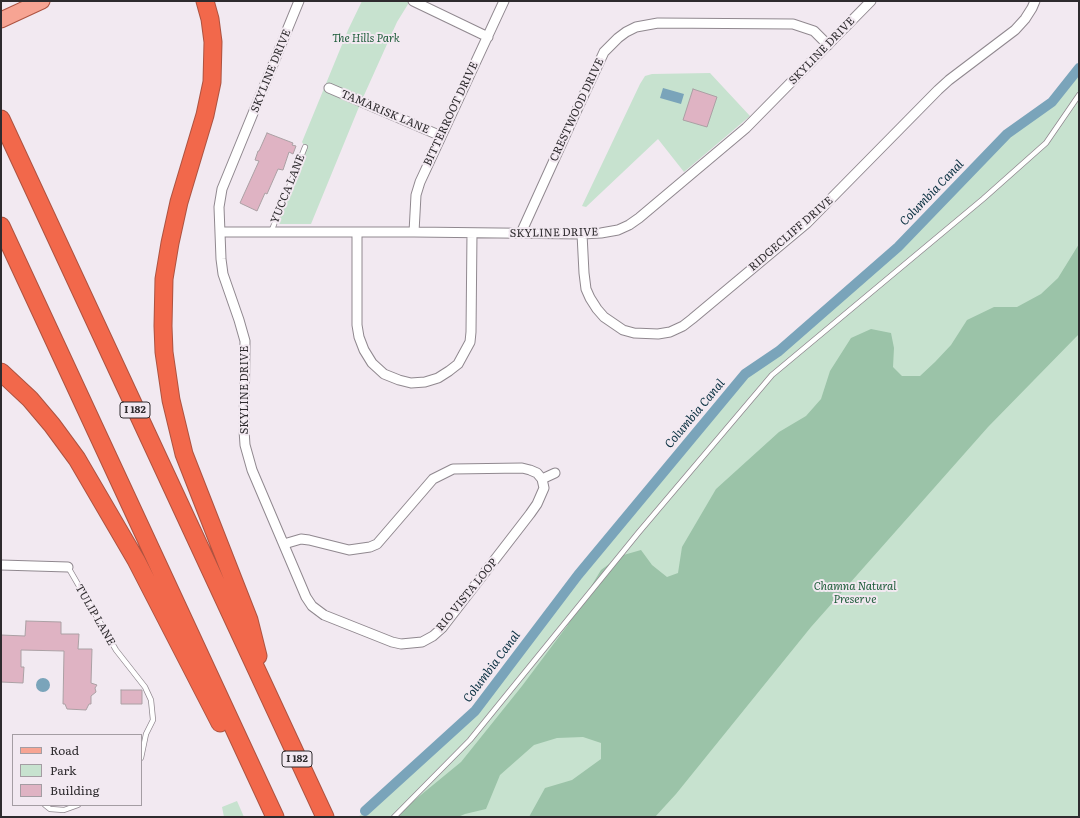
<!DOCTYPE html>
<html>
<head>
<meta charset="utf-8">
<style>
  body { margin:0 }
  #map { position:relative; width:1080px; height:818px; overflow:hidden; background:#f2e9f1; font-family:Literata,serif }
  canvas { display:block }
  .frame { position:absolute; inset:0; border:2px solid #2e2b2e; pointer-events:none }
  .legend { position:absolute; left:12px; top:734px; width:130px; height:72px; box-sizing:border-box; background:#f2e9f1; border:1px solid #a49da3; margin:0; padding:5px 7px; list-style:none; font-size:12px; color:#2e2b2e }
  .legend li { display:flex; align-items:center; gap:8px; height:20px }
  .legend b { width:20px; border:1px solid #a49da3 }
</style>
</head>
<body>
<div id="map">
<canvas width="1080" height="818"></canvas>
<div class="frame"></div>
<ul class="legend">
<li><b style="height:5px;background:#f7a493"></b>Road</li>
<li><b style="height:11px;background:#c7e2cf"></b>Park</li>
<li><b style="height:11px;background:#dfb3c3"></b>Building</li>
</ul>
</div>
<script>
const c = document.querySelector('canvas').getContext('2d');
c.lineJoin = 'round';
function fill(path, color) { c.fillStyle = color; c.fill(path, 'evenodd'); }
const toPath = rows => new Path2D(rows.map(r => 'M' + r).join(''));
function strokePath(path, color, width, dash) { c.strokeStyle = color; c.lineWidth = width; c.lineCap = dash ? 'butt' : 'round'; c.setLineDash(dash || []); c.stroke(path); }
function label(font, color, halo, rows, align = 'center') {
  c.font = font + ' Literata,serif'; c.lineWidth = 4; c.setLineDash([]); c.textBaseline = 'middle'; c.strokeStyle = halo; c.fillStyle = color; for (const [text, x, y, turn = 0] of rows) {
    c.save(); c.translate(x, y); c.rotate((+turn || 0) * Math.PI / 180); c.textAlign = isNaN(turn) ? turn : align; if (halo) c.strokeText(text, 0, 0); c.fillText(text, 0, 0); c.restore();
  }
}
const green = toPath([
  [362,1,410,1,397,22,361,102,311,224,274,224,305,147,302,142,348,30],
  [1079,68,1079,817,358,817,475,711,578,575,745,374,779,351,898,247,1007,134,1052,102],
  [710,73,750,116,684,172,658,139,586,207,582,206,640,84,645,76,652,74],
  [237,801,244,817,224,817,222,807]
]);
const forest = toPath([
  [1079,244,1079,334,988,427,811,627,676,794,655,817,529,817,545,788,572,780,601,759,601,743,583,737,557,738,534,745,500,775,486,809,465,814,458,817,394,817,461,762,522,686,567,626,601,570,620,556,641,550,652,565,667,577,678,573,682,547,716,489,779,432,806,416,821,399,830,371,851,338,871,329,891,333,894,348,893,367,902,376,920,376,935,362,951,345,967,320,994,307,1017,307,1041,294,1058,278]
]);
const water = toPath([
  [663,88,684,94,681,104,660,98],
  '36 685a7 7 0 1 1 14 0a7 7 0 1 1-14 0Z'
]);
const canal = toPath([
  [365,811,475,711,578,575,745,374,779,351,898,247,1007,134,1052,102,1079,68]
]);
const building = toPath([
  [693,89,717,97,707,127,683,120,693,89],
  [267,133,293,143,292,145,296,146,293,154,289,152,283,170,278,169,267,194,265,193,257,211,240,203,259,161,255,160,258,151,259,151,267,133],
  [26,621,61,622,61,634,79,634,78,649,92,649,91,683,97,685,95,688,96,692,91,696,91,704,89,704,86,710,67,709,65,704,63,704,64,651,21,650,21,667,24,667,23,683,1,682,1,635,25,636,26,621],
  [121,690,142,690,142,704,121,704,121,690]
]);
const service = toPath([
  [271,232,305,147],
  [68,567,116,650,145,687,151,700,153,720,146,734,141,758],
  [45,805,50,809,64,810,78,805],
  [394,817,470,740,639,532,772,375,983,199,1046,143,1079,95]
]);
const minor = toPath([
  [413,1,488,37],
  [329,88,441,136],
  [220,232,414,232,582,234,601,233,618,230,629,225,639,218,746,128,871,1],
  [357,232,357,325,359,337,364,350,372,363,384,374,399,380,411,383,425,382,438,378,449,371,458,364,470,342,471,332,472,233],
  [414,232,416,195,420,182,504,1],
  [521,233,575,114,604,52,618,38,626,32,636,27,658,23,793,24,814,31,828,45],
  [582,234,584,273,586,289,590,298,597,309,604,317,623,330,634,333,658,334,670,332,683,326,692,319,807,223,938,90,949,80,1015,30,1025,19,1032,8,1035,1],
  [542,479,555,473],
  [284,544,301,539,309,540,349,550,370,547,377,544,433,479,453,469,522,468,530,470,537,473,542,479,544,488,537,504,530,514,442,628,433,636,422,642,401,644,392,642,324,615,312,606,306,597,252,470,245,445,244,430,245,341,239,320,223,274,221,259,219,207,222,189,299,1],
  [1,565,68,567]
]);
const primary = toPath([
  [1,20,42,1]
]);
const motorway = toPath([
  [205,1,210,19,213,42,212,82,205,115,179,202,170,243,164,279,163,326,164,352,171,400,184,454,249,620,258,656],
  [1,119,325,817],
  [1,226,275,817],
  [1,372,30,399,52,425,77,459,136,560,220,723]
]);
const shields = [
  [135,410,30],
  [297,759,30]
];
const shieldNames = [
  ["I 182",135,410],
  ["I 182",297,759]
];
const parkNames = [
  ["The Hills Park",366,39],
  ["Chamna Natural",855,587],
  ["Preserve",855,600]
];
const streetNames = [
  ["SKYLINE DRIVE",822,51,-46],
  ["SKYLINE DRIVE",271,71,-68],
  ["CRESTWOOD DRIVE",577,110,-65],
  ["TAMARISK LANE",385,112,23],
  ["BITTERROOT DRIVE",451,114,-65],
  ["YUCCA LANE",288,189,-68],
  ["SKYLINE DRIVE",554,233,-1],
  ["RIDGECLIFF DRIVE",791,234,-41],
  ["SKYLINE DRIVE",245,390,-90],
  ["RIO VISTA LOOP",467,595,-51],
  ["TULIP LANE",95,615,60]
];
const waterNames = [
  ["Columbia Canal",932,193,-46],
  ["Columbia Canal",695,414,-50],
  ["Columbia Canal",492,667,-53]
];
fill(green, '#c7e2cf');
fill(forest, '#9bc3a8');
fill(water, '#7aa4ba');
strokePath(canal, '#7aa4ba', 10);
fill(building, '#dfb3c3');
strokePath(building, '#aba0a4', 1);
strokePath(service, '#90888f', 6);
strokePath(minor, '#90888f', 11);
strokePath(primary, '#ad5341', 17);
strokePath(motorway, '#ad5341', 19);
strokePath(service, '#fff', 4.5);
strokePath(minor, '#fff', 9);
strokePath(primary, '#f7a493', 15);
strokePath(motorway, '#f2684b', 17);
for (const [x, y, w] of shields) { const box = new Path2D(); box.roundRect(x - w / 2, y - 8, w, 16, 3); c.fillStyle = '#f2e9f1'; c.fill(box); strokePath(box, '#2e2b2e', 1); }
label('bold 10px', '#2e2b2e', null, shieldNames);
label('italic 11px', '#1d5c39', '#f2e9f1', parkNames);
label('11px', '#2e2b2e', '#f2e9f1', streetNames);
label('italic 12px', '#072e3f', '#f2e9f1', waterNames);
</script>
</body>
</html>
